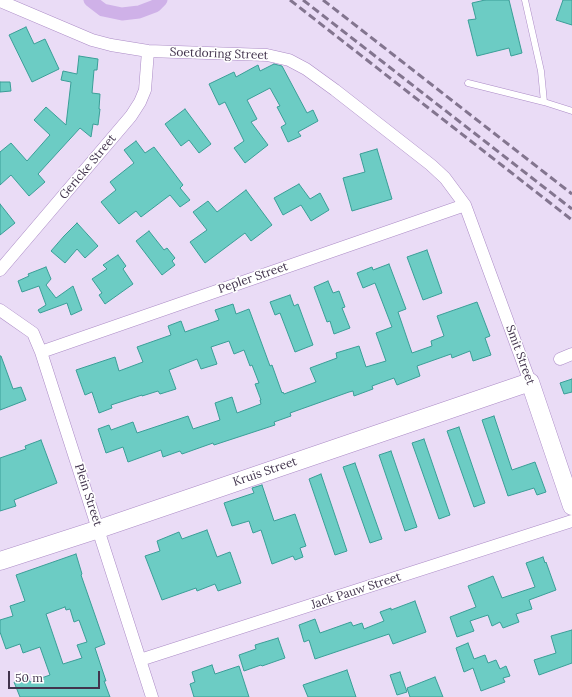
<!DOCTYPE html>
<html>
<head>
<meta charset="utf-8">
<style>
  body { margin:0 }
  #map { position:relative; width:572px; height:697px; overflow:hidden; background:#eadcf6; font-family:Lora,serif }
  canvas { display:block }
  .scale { position:absolute; left:8px; top:671px; width:92px; height:18px; box-sizing:border-box; border:2px solid #42344d; border-top:0; padding-left:5px; font-size:12px; line-height:14px; white-space:nowrap; color:#42344d; -webkit-text-stroke:3px #fff; paint-order:stroke }
</style>
</head>
<body>
<div id="map">
<canvas width="572" height="697"></canvas>
<div class="scale">50 m</div>
</div>
<script>
const c = document.querySelector('canvas').getContext('2d');
c.lineJoin = 'round';
const toPath = rows => new Path2D(rows.map(r => 'M' + r).join(''));
function strokePath(path, color, width, dash) { c.strokeStyle = color; c.lineWidth = width; c.lineCap = dash ? 'butt' : 'round'; c.setLineDash(dash || []); c.stroke(path); }
function fill(path, color) { c.fillStyle = color; c.fill(path, 'evenodd'); }
function label(font, color, halo, rows, align = 'center') {
  c.font = font + ' Lora,serif'; c.lineWidth = 3; c.setLineDash([]); c.textBaseline = 'middle'; c.strokeStyle = halo; c.fillStyle = color; for (const [text, x, y, turn = 0] of rows) {
    c.save(); c.translate(x, y); c.rotate((+turn || 0) * Math.PI / 180); c.textAlign = isNaN(turn) ? turn : align; if (halo) c.strokeText(text, 0, 0); c.fillText(text, 0, 0); c.restore();
  }
}
const canal = toPath([
  [90,0,103,10,122,14,139,12,155,6,161,0]
]);
const building = toPath([
  [485,0,509,0,522,53,511,56,509,48,477,56,468,20,476,19,472,3,485,0],
  [563,0,572,0,572,25,556,20,563,0],
  [26,27,34,44,45,39,59,69,32,82,9,35,26,27],
  [79,56,98,59,97,70,94,70,92,93,100,94,99,109,100,109,98,125,93,124,91,137,80,128,38,174,45,182,29,196,11,175,0,185,0,152,11,143,27,161,50,135,34,120,46,107,66,125,71,82,61,80,63,71,77,74,79,56],
  [274,64,282,66,307,113,313,110,318,121,298,132,301,136,288,142,281,127,286,124,277,107,280,106,270,88,247,100,257,119,251,122,268,145,245,163,234,148,244,141,225,102,219,105,209,84,234,72,236,77,258,65,260,71,274,64],
  [0,82,10,82,11,91,0,92,0,82],
  [185,109,211,144,199,153,189,140,181,146,165,124,185,109],
  [136,141,145,153,154,147,183,185,180,188,190,200,180,207,170,195,141,217,136,211,119,224,101,202,116,190,110,182,134,163,124,150,136,141],
  [377,149,392,199,352,211,343,178,365,172,360,154,377,149],
  [299,184,310,199,320,193,329,210,311,221,301,205,283,215,274,198,299,184],
  [246,190,272,225,251,241,245,233,205,263,190,242,207,230,193,212,208,201,217,212,246,190],
  [0,204,15,223,0,235,0,204],
  [77,223,98,246,85,258,77,249,65,263,51,251,64,236,77,223],
  [149,231,164,250,167,248,175,258,172,261,175,265,162,275,136,241,149,231],
  [427,250,442,293,423,300,407,257,427,250],
  [118,255,126,266,123,269,133,284,105,304,99,295,102,293,92,279,107,269,103,265,118,255],
  [389,264,406,309,398,312,412,353,432,346,431,341,444,336,437,316,477,302,490,336,485,338,491,355,473,361,470,351,452,358,451,354,417,366,420,376,397,385,394,378,372,386,373,389,354,396,353,391,349,392,290,413,291,416,274,422,275,425,214,445,213,443,182,454,180,451,163,457,161,450,128,462,123,447,106,453,98,429,109,425,111,430,133,422,137,433,188,416,193,429,220,420,215,403,232,397,237,413,261,404,260,400,261,400,255,384,259,383,252,365,250,366,244,350,234,354,229,341,211,347,217,364,201,369,197,359,169,370,176,389,160,394,158,391,142,396,142,395,111,405,112,408,99,413,92,392,85,395,76,370,115,357,119,371,143,362,137,347,171,335,168,326,181,321,185,332,219,320,215,310,233,304,236,314,249,309,270,366,272,365,282,393,283,392,284,394,316,382,310,368,337,358,336,353,359,346,366,367,386,361,376,333,392,327,375,283,363,288,357,273,372,267,373,270,389,264],
  [46,267,51,279,46,285,56,298,73,286,82,310,71,315,67,303,40,313,38,310,46,305,39,286,22,292,18,281,29,276,28,274,46,267],
  [328,281,333,293,339,291,345,307,342,308,350,328,334,334,330,321,327,322,314,287,328,281],
  [290,295,294,306,298,304,313,345,295,352,280,313,275,315,270,302,290,295],
  [0,356,1,356,13,389,21,387,26,400,0,410,0,356],
  [572,379,572,392,564,394,560,383,572,379],
  [494,416,512,470,535,462,546,492,537,495,534,488,508,496,482,420,494,416],
  [459,427,485,503,474,507,447,431,459,427],
  [424,439,450,515,439,519,412,443,424,439],
  [41,440,57,483,14,500,16,506,0,511,0,458,26,449,25,446,41,440],
  [391,451,417,527,405,531,379,455,391,451],
  [355,463,382,539,370,543,343,467,355,463],
  [321,474,347,551,335,555,309,479,321,474],
  [262,485,274,521,295,514,306,546,300,548,303,557,295,560,293,556,272,564,261,530,253,533,249,521,232,526,224,503,254,493,252,488,262,485],
  [207,530,217,557,230,552,241,583,218,591,215,584,197,591,196,588,162,600,145,556,160,551,157,541,179,532,182,539,207,530],
  [76,554,82,574,81,575,105,644,95,648,106,681,104,681,110,697,20,697,14,682,28,677,30,682,50,675,40,647,23,653,20,644,6,649,0,632,0,620,13,616,10,606,25,601,16,575,76,554],
  [65,607,66,610,70,609,74,622,79,620,87,642,77,645,82,658,63,664,46,614,65,607],
  [543,557,545,563,546,562,556,590,529,600,532,609,516,614,519,622,503,628,500,622,492,626,488,615,470,621,474,631,457,637,450,617,476,607,468,586,493,576,502,598,535,587,526,563,543,557],
  [415,601,426,632,393,644,389,634,315,659,309,640,304,642,299,625,315,619,320,633,351,622,353,626,362,623,364,629,384,621,380,612,391,608,391,610,415,601],
  [572,630,572,663,539,675,534,660,556,653,551,636,572,630],
  [278,638,285,658,262,666,261,665,244,671,239,655,256,649,255,645,278,638],
  [468,643,474,659,485,655,488,663,496,660,500,669,506,666,510,676,503,678,505,682,481,691,473,668,464,672,456,648,468,643],
  [212,665,215,674,239,666,249,697,194,697,190,684,195,682,192,672,212,665],
  [347,670,356,697,308,697,303,685,347,670],
  [400,672,407,692,397,695,390,675,400,672],
  [435,677,443,697,410,697,407,688,435,677]
]);
const lane = toPath([
  [525,0,541,71,544,102,572,111],
  [468,83,544,102]
]);
const street = toPath([
  [0,1,92,40,111,45,148,51,267,55,289,60,306,69,335,90,431,165,445,178,465,205,530,382],
  [0,270,131,116,140,102,145,90,148,51],
  [0,310,33,333,41,352,152,697],
  [41,352,465,205],
  [560,359,572,354],
  [140,660,572,521]
]);
const secondary = toPath([
  [0,561,99,529,530,382,572,506]
]);
const rail = toPath([
  [290,0,572,220],
  [303,0,572,209],
  [323,0,572,194]
]);
const streetNames = [
  ["Soetdoring Street",219,54,2],
  ["Gericke Street",88,167,-50],
  ["Pepler Street",253,278,-19],
  ["Smit Street",520,355,70],
  ["Kruis Street",265,472,-19],
  ["Plein Street",88,495,72],
  ["Jack Pauw Street",356,591,-18]
];
strokePath(canal, '#cfb1e8', 13);
fill(building, '#6cccc4');
strokePath(building, '#3a9e97', 1);
strokePath(lane, '#ab8bc6', 7);
strokePath(street, '#ab8bc6', 13);
strokePath(secondary, '#ab8bc6', 19);
strokePath(lane, '#fff', 6);
strokePath(street, '#fff', 12);
strokePath(secondary, '#fff', 18);
strokePath(rail, '#83758f', 3, [8, 4]);
label('12px', '#42344d', '#fff', streetNames);
</script>
</body>
</html>
